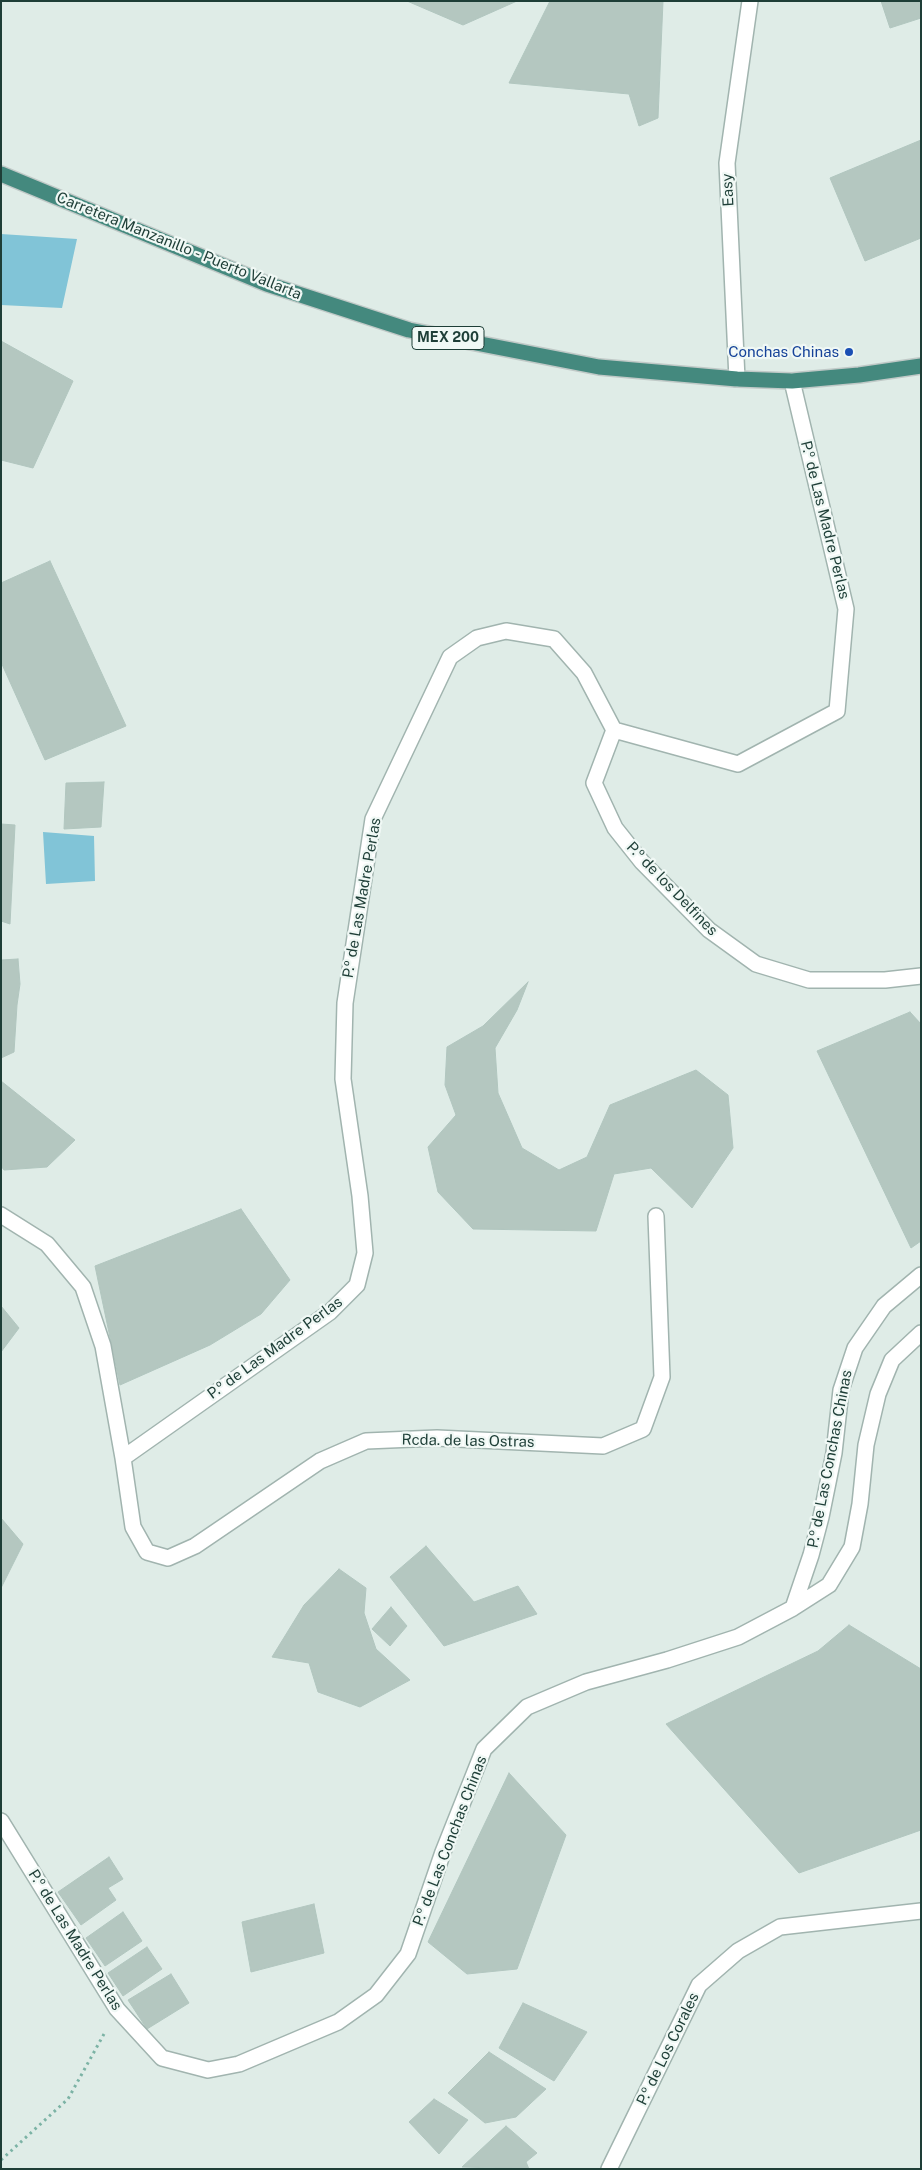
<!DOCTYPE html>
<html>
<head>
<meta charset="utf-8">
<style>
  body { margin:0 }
  #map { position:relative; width:922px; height:2170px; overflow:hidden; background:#dfece7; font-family:"Public Sans",sans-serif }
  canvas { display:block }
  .frame { position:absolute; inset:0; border:2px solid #1e3e37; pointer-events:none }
</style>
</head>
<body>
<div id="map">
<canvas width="922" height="2170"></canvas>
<div class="frame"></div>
</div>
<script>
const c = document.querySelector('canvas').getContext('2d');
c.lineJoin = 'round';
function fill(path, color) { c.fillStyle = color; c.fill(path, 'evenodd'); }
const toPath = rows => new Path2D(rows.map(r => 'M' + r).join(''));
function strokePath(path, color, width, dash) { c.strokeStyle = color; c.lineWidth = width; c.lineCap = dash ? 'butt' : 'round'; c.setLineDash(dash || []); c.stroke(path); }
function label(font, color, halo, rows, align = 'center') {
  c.font = font + ' "Public Sans",sans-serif'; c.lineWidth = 4.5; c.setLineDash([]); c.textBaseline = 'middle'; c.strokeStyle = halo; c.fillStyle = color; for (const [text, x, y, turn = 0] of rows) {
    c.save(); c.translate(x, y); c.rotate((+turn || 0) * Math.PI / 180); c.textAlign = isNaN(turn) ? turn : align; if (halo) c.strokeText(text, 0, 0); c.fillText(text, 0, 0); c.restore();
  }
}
const water = toPath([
  [1,234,77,239,62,308,1,305],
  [43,832,94,836,95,881,46,884]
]);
const building = toPath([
  [407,1,517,1,463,25,407,1],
  [550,1,663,1,658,118,639,126,629,94,509,83,550,1],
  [881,1,921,1,921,18,890,28,881,1],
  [921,140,921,238,865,261,830,178,921,140],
  [1,341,73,381,33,468,1,460,1,341],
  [50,561,126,726,45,760,1,662,1,583,50,561],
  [104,782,101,827,64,829,66,783,104,782],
  [1,824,15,825,10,924,1,921,1,824],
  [18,959,20,984,17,1005,14,1052,1,1058,1,960,18,959],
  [528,982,517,1010,495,1048,498,1093,522,1148,559,1170,587,1157,610,1105,696,1070,728,1095,733,1148,692,1208,651,1168,614,1174,596,1231,473,1229,438,1192,428,1147,456,1115,445,1085,447,1047,483,1026,528,982],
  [910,1012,921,1024,921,1241,911,1248,817,1051,910,1012],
  [1,1081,75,1140,47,1167,4,1170,1,1166,1,1081],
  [241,1209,290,1280,261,1314,210,1345,120,1385,95,1266,241,1209],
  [1,1306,19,1328,1,1352,1,1306],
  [1,1518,23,1544,1,1588,1,1518],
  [426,1546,474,1602,518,1586,537,1614,444,1646,390,1577,426,1546],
  [339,1569,366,1588,364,1613,376,1649,410,1680,360,1707,318,1692,309,1663,272,1657,304,1605,339,1569],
  [391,1607,407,1626,390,1646,372,1629,391,1607],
  [849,1625,921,1669,921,1830,799,1873,666,1724,818,1651,849,1625],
  [509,1773,566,1835,517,1969,467,1974,428,1942,509,1773],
  [109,1857,123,1879,108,1888,116,1900,81,1925,58,1892,109,1857],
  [314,1904,324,1953,251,1972,242,1922,314,1904],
  [123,1912,142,1941,105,1966,86,1938,123,1912],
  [147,1947,162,1969,123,1996,108,1973,147,1947],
  [171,1974,189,2003,147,2029,128,2000,171,1974],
  [523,2003,587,2032,554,2081,499,2048,523,2003],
  [489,2052,546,2089,516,2117,485,2123,448,2093,489,2052],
  [434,2099,468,2120,439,2154,409,2122,434,2099],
  [506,2126,537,2153,526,2162,529,2169,462,2167,506,2126]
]);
const path = toPath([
  [1,2160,68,2099,104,2034]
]);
const minor = toPath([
  [737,379,727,163,750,1],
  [614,730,594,783,615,828,642,862,709,930,756,964,809,980,885,980,921,976],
  [1,1215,47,1244,83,1287,103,1346,123,1458,330,1312,357,1285,365,1253,360,1196,343,1079,345,1003,373,819,450,657,477,638,506,631,554,639,584,673,614,730,738,764,837,711,846,609,792,381],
  [123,1458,133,1527,147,1552,168,1558,195,1546,320,1461,366,1441,437,1438,603,1446,643,1429,662,1377,656,1216],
  [793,1608,811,1555,821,1517,834,1453,841,1390,855,1348,884,1306,921,1275],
  [1,1821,117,2009,162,2058,208,2070,239,2064,338,2022,376,1995,408,1954,443,1852,484,1749,527,1707,586,1682,667,1660,738,1637,793,1608,829,1585,852,1547,860,1504,866,1445,878,1394,892,1360,921,1333],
  [609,2169,699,1985,738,1951,780,1927,921,1911]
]);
const trunk = toPath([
  [1,174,267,284,409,330,599,367,737,379,792,381,859,375,921,366]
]);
const markers = [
  [849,352,5,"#1a4fb4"]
];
const shields = [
  [448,338,72]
];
const shieldNames = [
  ["MEX 200",448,338]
];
const streetNames = [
  ["Easy",728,190,-93],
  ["Carretera Manzanillo - Puerto Vallarta",179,246,22],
  ["P.º de Las Madre Perlas",825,520,76],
  ["P.º de los Delfines",672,889,46],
  ["P.º de Las Madre Perlas",362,898,-80],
  ["P.º de Las Madre Perlas",275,1348,-36],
  ["Rcda. de las Ostras",468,1441,1],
  ["P.º de Las Conchas Chinas",830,1459,-79],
  ["P.º de Las Conchas Chinas",450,1841,-69],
  ["P.º de Las Madre Perlas",75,1940,58],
  ["P.º de Los Corales",668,2049,-64]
];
const transitNames = [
  ["Conchas Chinas",839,352]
];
fill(water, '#81c4d7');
fill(building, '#b4c7c0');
strokePath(building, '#b1c6bf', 1);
strokePath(minor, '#a1b4af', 18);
strokePath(trunk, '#c0c9c7', 18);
strokePath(path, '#7cb3a5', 3, [2.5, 4]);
strokePath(minor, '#fff', 15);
strokePath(trunk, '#44897e', 15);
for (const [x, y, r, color] of markers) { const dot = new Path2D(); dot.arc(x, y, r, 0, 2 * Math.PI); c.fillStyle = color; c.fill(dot); strokePath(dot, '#f0f8f5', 2); }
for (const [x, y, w] of shields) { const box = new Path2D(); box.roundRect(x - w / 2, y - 11.5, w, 23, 4); c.fillStyle = '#f0f8f5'; c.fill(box); strokePath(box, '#1e3e37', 1); }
label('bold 14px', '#1e3e37', null, shieldNames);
label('15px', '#1e3e37', '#f0f8f5', streetNames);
label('15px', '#164399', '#f0f8f5', transitNames, 'right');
</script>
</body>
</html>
